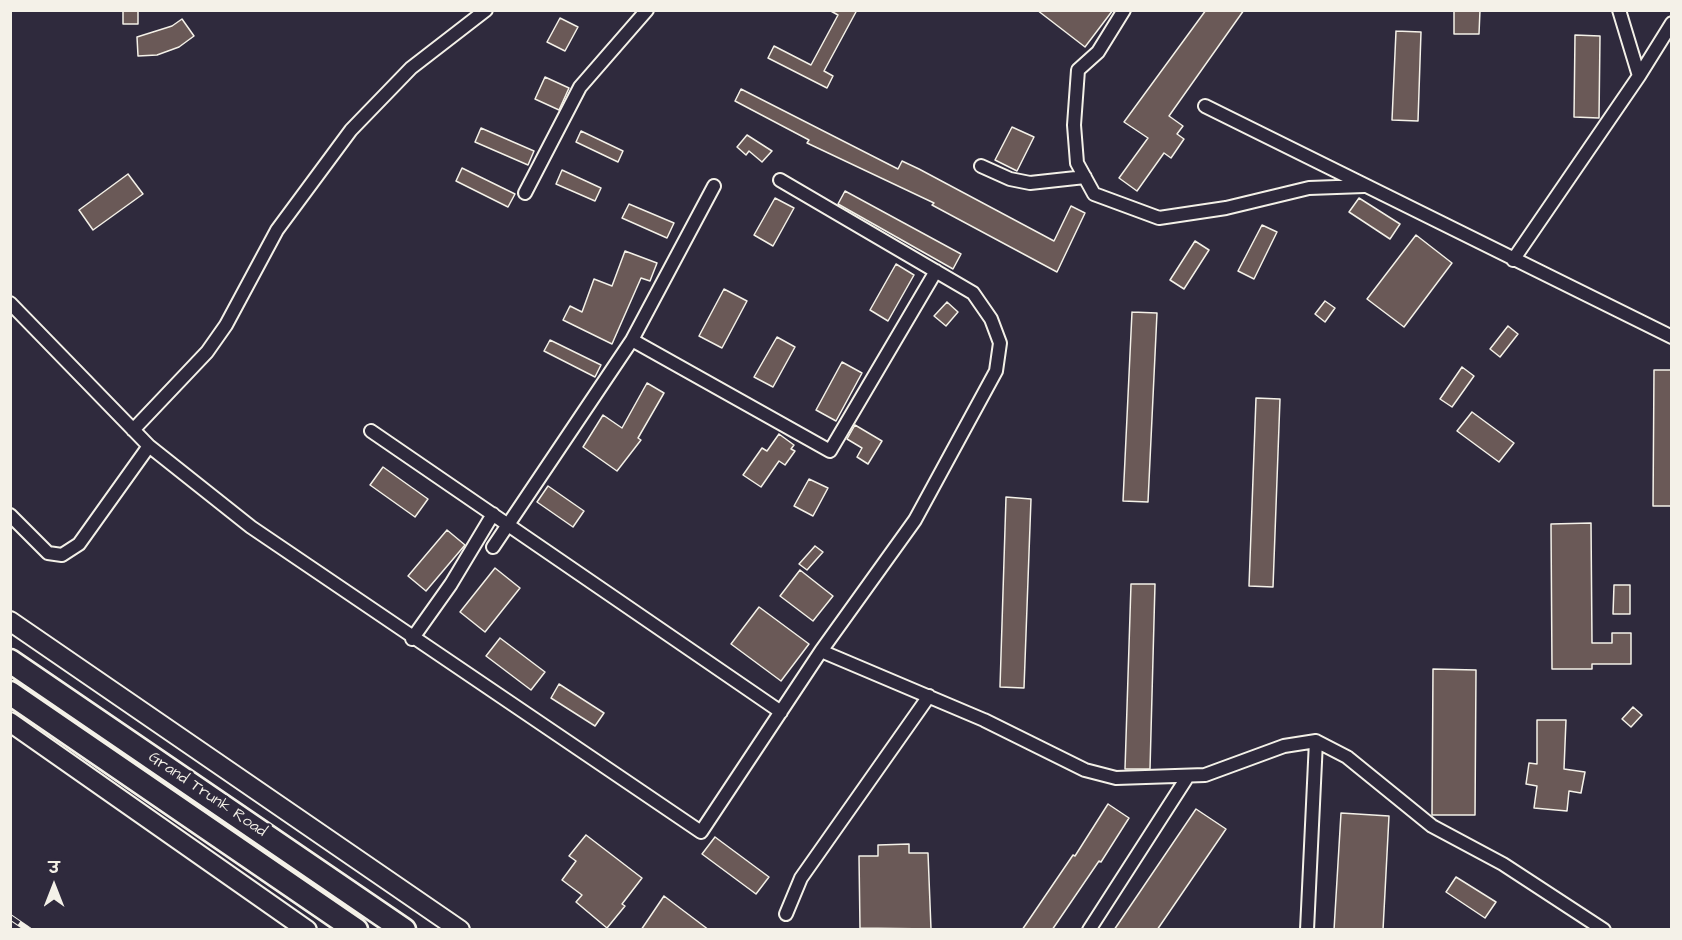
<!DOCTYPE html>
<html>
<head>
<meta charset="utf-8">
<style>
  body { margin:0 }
  #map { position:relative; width:1682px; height:940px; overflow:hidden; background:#2f2a3d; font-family:"Architects Daughter","Playpen Sans Deva",sans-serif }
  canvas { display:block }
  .frame { position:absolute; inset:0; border:12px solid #f4f1e8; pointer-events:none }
  .north { position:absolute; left:24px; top:856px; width:60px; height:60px; -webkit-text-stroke:4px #2f2a3d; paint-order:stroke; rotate:0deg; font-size:16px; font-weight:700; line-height:24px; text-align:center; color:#f4f1e8 }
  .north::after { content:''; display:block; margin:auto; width:21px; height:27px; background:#f4f1e8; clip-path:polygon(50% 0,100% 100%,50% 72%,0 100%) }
</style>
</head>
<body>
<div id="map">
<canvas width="1682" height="940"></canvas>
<div class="frame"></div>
<div class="north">उ</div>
</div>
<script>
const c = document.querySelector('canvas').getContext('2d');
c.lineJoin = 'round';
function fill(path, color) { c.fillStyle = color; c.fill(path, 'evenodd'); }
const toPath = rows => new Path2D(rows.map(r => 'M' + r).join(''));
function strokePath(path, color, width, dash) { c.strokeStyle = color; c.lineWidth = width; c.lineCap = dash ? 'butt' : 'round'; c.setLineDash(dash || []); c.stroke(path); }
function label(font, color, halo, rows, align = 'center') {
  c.font = font + ' "Architects Daughter",sans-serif'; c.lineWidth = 5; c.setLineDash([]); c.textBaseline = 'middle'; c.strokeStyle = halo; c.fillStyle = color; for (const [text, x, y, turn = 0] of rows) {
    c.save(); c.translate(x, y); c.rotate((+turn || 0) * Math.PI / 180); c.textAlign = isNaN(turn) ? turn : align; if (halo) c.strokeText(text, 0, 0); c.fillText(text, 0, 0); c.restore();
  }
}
const building = toPath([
  [123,10,138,10,138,24,123,24,123,10],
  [829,10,857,10,824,71,833,76,827,88,768,58,774,46,811,65,838,15,829,10],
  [1037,10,1113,10,1085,47,1037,10],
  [1206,10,1244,10,1169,116,1183,126,1177,134,1184,139,1171,158,1164,153,1137,191,1119,178,1148,138,1124,122,1206,10],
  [1454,10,1480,10,1479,34,1454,34,1454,10],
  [560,18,578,27,565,51,547,42,560,18],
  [182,19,194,36,179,47,157,55,138,56,137,37,172,26,182,19],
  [1396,31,1421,32,1418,121,1392,120,1396,31],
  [1575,35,1600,36,1599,118,1574,117,1575,35],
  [545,77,569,88,559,110,535,99,545,77],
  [741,89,898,169,902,161,919,169,1054,241,1071,206,1085,213,1057,272,932,205,934,203,807,143,809,140,735,101,741,89],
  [1012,127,1034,137,1017,171,995,160,1012,127],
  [481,128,534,151,528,165,475,142,481,128],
  [581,131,623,151,618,162,576,142,581,131],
  [747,135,772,151,762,162,749,151,746,155,737,147,747,135],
  [462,168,515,194,508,207,456,181,462,168],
  [562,170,601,188,595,201,556,184,562,170],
  [128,174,143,194,93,230,79,210,128,174],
  [845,191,961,254,953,269,838,204,845,191],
  [775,198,794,208,773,246,754,235,775,198],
  [1359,198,1400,224,1390,239,1349,212,1359,198],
  [629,204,674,223,667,238,622,218,629,204],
  [1262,225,1277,232,1254,279,1238,271,1262,225],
  [1416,235,1452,263,1404,327,1367,299,1416,235],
  [1195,241,1209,250,1184,289,1170,280,1195,241],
  [625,251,657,263,650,281,641,278,612,344,563,320,570,306,582,312,594,279,612,286,625,251],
  [896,264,914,275,888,321,870,310,896,264],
  [724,289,747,301,722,348,699,336,724,289],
  [1325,301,1335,308,1325,322,1315,314,1325,301],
  [947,302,958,312,946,326,934,316,947,302],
  [1132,312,1157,313,1148,502,1123,501,1132,312],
  [1508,326,1518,334,1500,357,1490,349,1508,326],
  [777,337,795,347,773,387,754,377,777,337],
  [550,340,601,365,595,377,544,351,550,340],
  [842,362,862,373,836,421,816,410,842,362],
  [1462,367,1474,376,1452,407,1440,399,1462,367],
  [1654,370,1671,370,1671,506,1653,506,1654,370],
  [647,383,664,393,638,438,641,440,617,471,583,447,603,415,622,428,647,383],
  [1256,398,1280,399,1273,587,1249,586,1256,398],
  [1472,412,1514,443,1499,462,1457,431,1472,412],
  [855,425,882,441,868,464,857,457,862,448,847,439,855,425],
  [779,434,794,445,791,449,795,451,785,465,779,461,761,487,743,475,762,448,767,451,779,434],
  [383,467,428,499,415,517,370,485,383,467],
  [809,479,828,488,813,516,794,506,809,479],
  [548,486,584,511,573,527,537,502,548,486],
  [1006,497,1031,499,1024,688,1000,687,1006,497],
  [1591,523,1592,643,1612,643,1612,633,1631,633,1631,664,1592,664,1592,669,1552,669,1551,524,1591,523],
  [447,530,465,545,426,591,408,576,447,530],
  [815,546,823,552,807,570,799,564,815,546],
  [495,568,520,588,485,632,460,612,495,568],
  [800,570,833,596,813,621,780,596,800,570],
  [1131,584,1155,584,1150,769,1125,769,1131,584],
  [1614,585,1630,585,1630,614,1613,614,1614,585],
  [759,607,809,644,781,681,731,644,759,607],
  [500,638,545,672,531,690,486,656,500,638],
  [1433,669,1476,670,1475,815,1432,815,1433,669],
  [559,684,604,713,595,726,551,698,559,684],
  [1633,707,1642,715,1631,727,1622,719,1633,707],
  [1537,720,1566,720,1564,769,1585,772,1581,793,1569,791,1567,811,1534,808,1537,786,1526,784,1529,763,1537,764,1537,720],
  [1108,804,1129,818,1101,862,1099,861,1052,930,1022,930,1073,855,1075,856,1108,804],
  [1196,809,1226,829,1157,930,1114,930,1196,809],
  [1341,813,1389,816,1383,930,1334,930,1341,813],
  [586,835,642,878,622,904,625,906,607,928,576,902,582,895,562,880,576,861,569,856,586,835],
  [715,837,769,877,756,894,702,854,715,837],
  [909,844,909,853,928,853,931,929,860,928,859,856,878,856,878,845,909,844],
  [1456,877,1496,902,1485,918,1446,892,1456,877],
  [664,896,709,930,641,930,664,896]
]);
const street = toPath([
  [1124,10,1098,52,1078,70,1074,125,1077,163,1094,194,1159,218,1226,208,1309,188,1364,186],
  [1619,10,1639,76,1672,23],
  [1205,106,1672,337],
  [981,166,1010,179,1030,183,1085,177],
  [525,193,580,87,647,10],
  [1513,260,1639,76],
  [10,303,149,446],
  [632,340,830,451,936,271],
  [133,430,207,352,226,325,277,230,351,130,411,68,486,10],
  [371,431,781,712],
  [10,515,48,553,62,555,79,544,149,446,251,527,701,832,821,651,915,520,996,371,1000,343,991,319,973,293,780,180],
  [493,547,632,340,714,186],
  [412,639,451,584,493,514],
  [821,651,984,720,1085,770,1116,778,1205,775,1284,746,1316,741,1347,757,1432,826,1503,864,1604,930],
  [786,914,801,878,929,696],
  [1089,930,1188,776],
  [1307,930,1316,741]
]);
const secondary = toPath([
  [10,621,460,930],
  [10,722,307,930]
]);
const highway = toPath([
  [10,661,404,930],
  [10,693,356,930]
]);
const rail = toPath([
  [10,917,29,930]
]);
const streetNames = [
  ["Grand Trunk Road",207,795,34]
];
fill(building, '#6a5957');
strokePath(building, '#f4f1e8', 1.5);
strokePath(street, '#f4f1e8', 16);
strokePath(secondary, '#f4f1e8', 22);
strokePath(highway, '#f4f1e8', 27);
strokePath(street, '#2f2a3d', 12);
strokePath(secondary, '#2f2a3d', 18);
strokePath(highway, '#2f2a3d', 22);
strokePath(rail, '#f4f1e8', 6);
strokePath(rail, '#2f2a3d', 4, [11]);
label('16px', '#f4f1e8', '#2f2a3d', streetNames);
</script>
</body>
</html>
